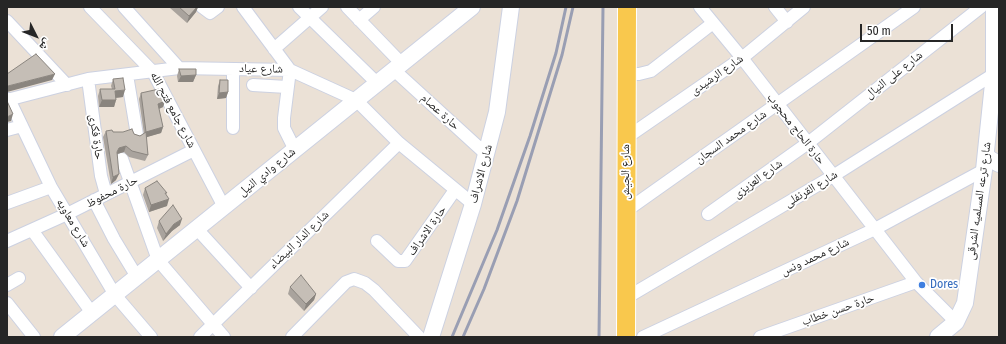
<!DOCTYPE html>
<html>
<head>
<meta charset="utf-8">
<style>
  body { margin:0 }
  #map { position:relative; width:1006px; height:344px; overflow:hidden; background:#ebe1d6; font-family:"Fira Sans Condensed","Noto Naskh Arabic",sans-serif }
  canvas { display:block }
  .frame { position:absolute; inset:0; border:8px solid #262626; pointer-events:none }
  .north { position:absolute; left:16px; top:16px; width:40px; height:40px; -webkit-text-stroke:3px #fff; paint-order:stroke; rotate:132deg; font-size:11px; font-weight:700; line-height:16px; text-align:center; color:#262626 }
  .north::after { content:''; display:block; margin:auto; width:14px; height:18px; background:#262626; clip-path:polygon(50% 0,100% 100%,50% 72%,0 100%) }
  .scale { position:absolute; left:860px; top:24px; width:93px; height:18px; box-sizing:border-box; border:2px solid #262626; border-top:0; padding-left:5px; font-size:12px; line-height:14px; white-space:nowrap; color:#262626; -webkit-text-stroke:3px #fff; paint-order:stroke }
</style>
</head>
<body>
<div id="map">
<canvas width="1006" height="344"></canvas>
<div class="frame"></div>
<div class="north">ش</div>
<div class="scale">50 m</div>
</div>
<script>
const c = document.querySelector('canvas').getContext('2d');
c.lineJoin = 'round';
const toPath = rows => new Path2D(rows.map(r => 'M' + r).join(''));
function strokePath(path, color, width, dash) { c.strokeStyle = color; c.lineWidth = width; c.lineCap = dash ? 'butt' : 'round'; c.setLineDash(dash || []); c.stroke(path); }
function fill(path, color) { c.fillStyle = color; c.fill(path, 'evenodd'); }
function label(font, color, halo, rows, align = 'center') {
  c.font = font + ' "Fira Sans Condensed","Noto Naskh Arabic",sans-serif'; c.lineWidth = 3.5; c.setLineDash([]); c.textBaseline = 'middle'; c.strokeStyle = halo; c.fillStyle = color; for (const [text, x, y, turn = 0] of rows) {
    c.save(); c.translate(x, y); c.rotate((+turn || 0) * Math.PI / 180); c.textAlign = isNaN(turn) ? turn : align; if (halo) c.strokeText(text, 0, 0); c.fillText(text, 0, 0); c.restore();
  }
}
const street = toPath([
  [90,7,153,72,224,207],
  [124,7,179,68],
  [202,7,210,13,218,7],
  [243,7,290,70,284,118,284,128,295,150],
  [299,7,377,83],
  [347,7,402,64],
  [700,7,742,58,916,282,956,322],
  [775,7,787,22],
  [359,20,374,7],
  [7,21,67,85],
  [274,49,322,7],
  [233,69,233,128],
  [394,70,486,154],
  [626,74,639,74,651,71,713,23],
  [127,75,137,135],
  [88,79,101,176,106,194],
  [253,85,287,87],
  [9,99,51,187,115,295,151,337],
  [7,100,88,79,179,68,290,70,356,100,399,143,473,204],
  [7,130,22,126],
  [626,138,742,58,804,7],
  [122,159,158,260,224,337],
  [94,200,114,239,137,277],
  [7,203,51,187],
  [626,211,914,7],
  [708,214,808,143,981,7],
  [197,229,251,288],
  [32,230,92,313],
  [7,241,67,214,194,150],
  [377,241,398,261,405,261,455,190],
  [7,285,19,278],
  [626,298,833,176,994,74],
  [7,303,34,337],
  [200,337,399,143],
  [292,337,346,282,354,279,365,283,374,290,419,337],
  [643,337,875,229,984,170],
  [760,337,916,282]
]);
const secondary = toPath([
  [986,155,990,159,999,164],
  [62,337,472,7],
  [431,337,473,204,497,112,511,7],
  [938,337,956,322,965,303,984,170,994,74,994,7]
]);
const primary = toPath([
  [626,337,627,7]
]);
const rail = toPath([
  [452,337,497,230,530,136,556,53,566,7],
  [463,337,484,289,517,201,562,55,573,7],
  [599,337,603,7]
]);
const wall = toPath([
  [171,7,198,7,196,12,187,23,170,8],
  [179,69,196,75,193,82,178,82,177,76],
  [113,79,123,97,116,98,116,100,114,107,99,107,98,96,100,89,112,89,111,86],
  [220,80,228,92,226,98,217,99,218,86],
  [141,93,165,101,163,107,159,109,163,127,161,133,146,137,148,155,145,161,129,157,124,152,117,154,116,180,111,184,103,137,106,131,134,134,140,136,144,134,139,99],
  [145,188,166,195,167,206,149,212,143,195],
  [159,221,180,225,172,231,163,241,157,228],
  [290,287,316,294,314,300,304,311,288,294]
]);
const shadedWall = toPath([
  [197,7,198,7,196,12,187,23,189,16],
  [55,74,52,80,7,92,7,90,8,86],
  [196,75,193,82,178,82,181,76],
  [125,90,123,97,113,98,115,91],
  [228,92,226,98,217,99,219,93],
  [102,100,116,100,114,107,99,107],
  [165,101,163,107,156,110,158,104],
  [13,114,11,121,7,122,7,117],
  [163,127,161,133,144,138,146,132],
  [126,146,124,152,117,154,115,158,119,148],
  [119,174,116,180,111,184,113,177],
  [169,199,167,206,149,212,151,205],
  [182,219,180,225,172,231,163,241,166,234,174,224],
  [316,294,314,300,304,311,306,304]
]);
const building = toPath([
  [179,7,197,7,189,16,179,7],
  [36,54,55,74,8,86,7,85,7,74,36,54],
  [179,69,196,69,196,75,181,76,179,69],
  [123,78,125,90,115,91,116,100,102,100,100,89,115,89,113,79,123,78],
  [220,80,228,80,228,92,219,93,220,80],
  [159,89,165,101,158,104,163,127,146,132,141,93,159,89],
  [7,101,13,114,7,117,7,101],
  [132,129,134,134,140,136,146,132,148,155,132,151,126,146,119,148,117,152,119,174,113,177,106,131,112,130,113,132,123,132,132,129],
  [157,181,167,193,165,193,169,199,151,205,145,188,157,181],
  [173,205,182,219,174,224,166,234,159,221,173,205],
  [301,275,316,294,306,304,290,287,301,275]
]);
const markers = [
  [922,285,4,"#3f7fe0"]
];
const streetNames = [
  ["شارع عياد",261,69,1],
  ["شارع الرشيدى",717,75,-35],
  ["شارع على النيال",894,75,-38],
  ["شارع جامع فتح الله",173,110,62],
  ["حارة عصام",440,112,42],
  ["حارة الحاج محجوب",796,129,52],
  ["حارة فكرى",96,137,82],
  ["شارع محمد السجان",731,137,-35],
  ["شارع وادي النيل",267,172,-39],
  ["شارع الجيش",626,172,-90],
  ["شارع الاشراف",481,174,-75],
  ["شارع العزيزى",758,179,-36],
  ["شارع القرنفلى",811,189,-31],
  ["حارة محفوظ",112,192,-27],
  ["شارع ترعه المسلميه الشرقى",979,201,-82],
  ["شارع معاويه",73,223,59],
  ["حارة الاشراف",427,231,-55],
  ["شارع الدار البيضاء",299,240,-44],
  ["شارع محمد ونس",815,257,-25],
  ["حارة حسن خطاب",838,310,-19]
];
const shopNames = [
  ["Dores",930,285]
];
strokePath(street, '#ccd1e1', 14);
strokePath(secondary, '#ccd1e1', 18);
strokePath(primary, '#fff', 20);
strokePath(street, '#fff', 12);
strokePath(secondary, '#fff', 16);
strokePath(primary, '#f9c84d', 18);
strokePath(rail, '#999eb3', 3);
fill(wall, '#a9a39d');
fill(shadedWall, '#8a857f');
fill(building, '#c5beb6');
strokePath(building, '#8a857f', 1);
for (const [x, y, r, color] of markers) { const dot = new Path2D(); dot.arc(x, y, r, 0, 2 * Math.PI); c.fillStyle = color; c.fill(dot); strokePath(dot, '#fff', 1.5); }
label('12px', '#262626', '#fff', streetNames);
label('12px', '#366cbe', '#fff', shopNames, 'left');
</script>
</body>
</html>
